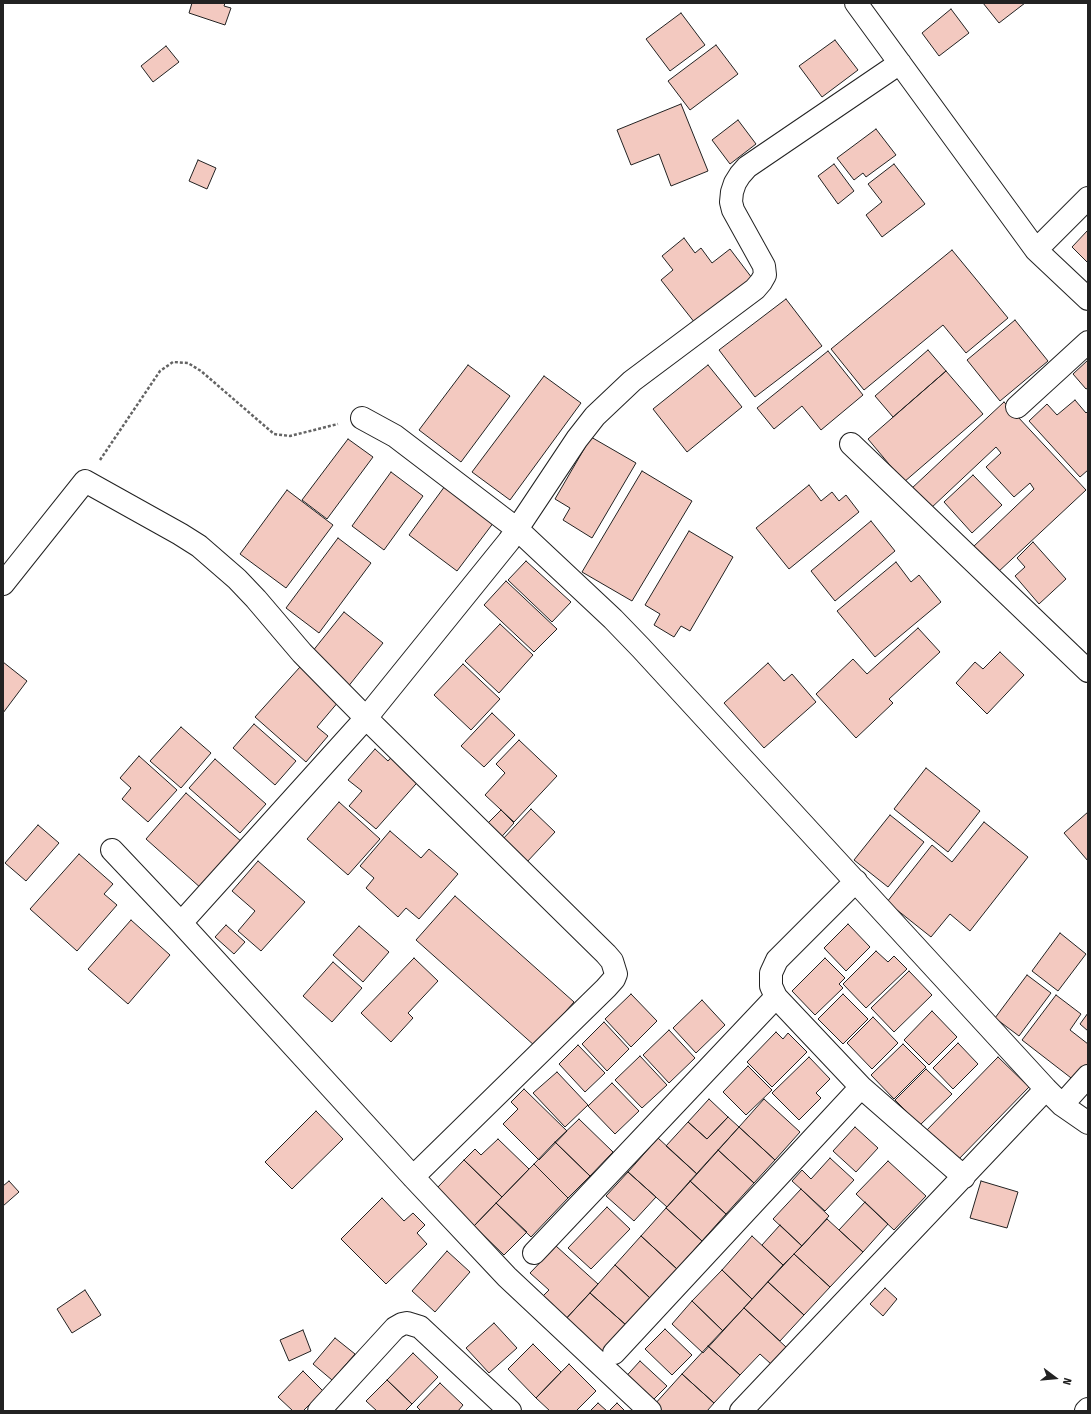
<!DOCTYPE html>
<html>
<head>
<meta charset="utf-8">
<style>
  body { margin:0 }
  #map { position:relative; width:1091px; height:1414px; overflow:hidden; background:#fff; font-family:"Fira Sans Condensed",sans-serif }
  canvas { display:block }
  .frame { position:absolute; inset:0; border:4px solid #222; pointer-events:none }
  .north { position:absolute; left:1035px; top:1358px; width:40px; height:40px; -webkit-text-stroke:3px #fff; paint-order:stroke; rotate:106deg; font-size:11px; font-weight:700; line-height:16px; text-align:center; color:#222 }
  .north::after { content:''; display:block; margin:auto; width:14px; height:18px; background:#222; clip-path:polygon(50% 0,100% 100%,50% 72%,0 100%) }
</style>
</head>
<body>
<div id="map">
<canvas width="1091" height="1414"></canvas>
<div class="frame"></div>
<div class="north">N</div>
</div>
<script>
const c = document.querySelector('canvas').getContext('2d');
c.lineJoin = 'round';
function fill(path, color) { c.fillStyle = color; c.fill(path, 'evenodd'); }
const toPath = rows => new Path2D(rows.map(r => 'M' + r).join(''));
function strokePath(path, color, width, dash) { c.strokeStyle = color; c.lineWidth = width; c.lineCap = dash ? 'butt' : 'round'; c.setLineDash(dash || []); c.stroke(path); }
const building = toPath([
  [192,3,225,3,224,6,231,8,225,25,189,13,192,3],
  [983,3,1025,3,999,23,983,3],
  [951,9,969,33,939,56,922,33,951,9],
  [681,13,705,45,670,71,646,39,681,13],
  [835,40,858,70,822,97,799,66,835,40],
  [716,45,738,74,690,110,668,81,716,45],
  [166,46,179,62,153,82,141,66,166,46],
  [681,104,708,171,671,186,659,154,631,165,617,130,681,104],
  [738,120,756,144,730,164,712,140,738,120],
  [876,129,896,155,866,177,863,173,854,180,837,158,876,129],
  [198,160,216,168,207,189,189,181,198,160],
  [834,164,854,191,838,204,818,176,834,164],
  [894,164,925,204,882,237,866,215,882,202,868,184,894,164],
  [1088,230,1088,263,1072,247,1088,230],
  [684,238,695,253,701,248,712,263,730,249,752,278,695,323,661,280,673,270,662,256,684,238],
  [952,250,1008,318,966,353,943,325,864,390,831,349,952,250],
  [786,299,822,346,755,397,719,350,786,299],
  [1015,320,1048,361,1000,401,967,360,1015,320],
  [928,350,946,371,893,417,875,396,928,350],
  [828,351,863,395,821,430,802,406,774,429,757,408,828,351],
  [1088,360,1088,388,1086,389,1073,374,1088,360],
  [468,365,510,396,461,462,419,430,468,365],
  [708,365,742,407,687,452,653,409,708,365],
  [946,371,983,414,904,482,868,439,946,371],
  [544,376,581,403,510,500,472,472,544,376],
  [1075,400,1086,413,1088,411,1088,470,1080,477,1029,421,1047,404,1057,415,1075,400],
  [1004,402,1086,490,997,573,973,547,1034,489,1030,483,1014,497,986,467,1001,453,996,447,930,509,911,489,1004,402],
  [591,437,636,463,592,538,563,520,570,508,555,499,591,437],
  [348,439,373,457,327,519,302,500,348,439],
  [642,471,692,501,632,601,582,572,642,471],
  [391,472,423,496,384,550,352,526,391,472],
  [973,475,1002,505,972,533,944,502,973,475],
  [809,485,821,501,832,492,839,501,846,495,859,512,789,569,756,528,809,485],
  [445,486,494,522,457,571,409,535,445,486],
  [287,490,333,525,286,588,240,554,287,490],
  [871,521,895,551,835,601,811,571,871,521],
  [689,531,733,557,690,631,681,626,674,637,654,625,660,614,645,605,689,531],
  [338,538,371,563,319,633,286,608,338,538],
  [1033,542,1066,579,1039,604,1015,576,1025,567,1017,558,1033,542],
  [526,561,571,602,552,622,508,580,526,561],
  [896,562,911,582,919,575,941,602,875,657,837,611,896,562],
  [506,581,557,629,534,652,484,605,506,581],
  [344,612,383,643,347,688,308,657,344,612],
  [500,624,533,655,499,693,465,661,500,624],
  [918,628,940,652,889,699,893,703,856,738,816,694,853,659,867,674,918,628],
  [1000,652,1024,675,987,714,956,683,975,662,983,669,1000,652],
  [3,662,27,681,3,713,3,662],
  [768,663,784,681,792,674,816,702,764,748,724,703,768,663],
  [463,664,500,699,471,730,434,695,463,664],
  [300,667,339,701,317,727,328,736,306,762,255,717,300,667],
  [492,713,515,735,484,767,461,746,492,713],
  [254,724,296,761,275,785,233,748,254,724],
  [181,727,211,753,181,788,150,761,181,727],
  [519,740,557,776,514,822,485,795,505,773,496,764,519,740],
  [375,749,388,761,396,752,423,776,376,829,349,806,362,791,348,780,375,749],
  [139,756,177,790,148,822,122,799,131,788,120,778,139,756],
  [215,759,266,804,240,833,189,788,215,759],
  [926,768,980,811,948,852,894,809,926,768],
  [186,793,243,843,202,889,146,839,186,793],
  [339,802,380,839,348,875,307,839,339,802],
  [531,809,555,832,526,863,502,840,531,809],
  [501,810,514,823,496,843,482,829,501,810],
  [1088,812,1088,861,1064,833,1088,812],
  [890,815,924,842,888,887,854,860,890,815],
  [984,822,1028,857,970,931,950,914,931,937,887,902,932,845,952,862,984,822],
  [38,825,59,843,26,881,5,863,38,825],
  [390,831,421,858,429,849,458,874,419,919,406,908,398,917,366,888,374,878,360,866,390,831],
  [79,854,113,884,104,894,117,905,77,951,30,909,79,854],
  [258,861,305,902,261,951,238,931,255,911,232,891,258,861],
  [455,896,574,1002,535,1046,416,940,455,896],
  [131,920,170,955,128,1004,88,969,131,920],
  [848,924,870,947,846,971,824,948,848,924],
  [226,925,245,942,234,954,215,937,226,925],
  [359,926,389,952,363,982,333,955,359,926],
  [1060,933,1086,954,1058,991,1032,971,1060,933],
  [876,951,888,962,894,956,907,969,866,1008,843,984,876,951],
  [414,958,438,981,408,1013,413,1018,391,1042,361,1013,414,958],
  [825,958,845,978,839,984,843,988,815,1015,792,991,825,958],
  [333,962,362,988,332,1022,303,996,333,962],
  [909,971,932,995,894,1032,871,1008,909,971],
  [1027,975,1051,993,1019,1036,995,1018,1027,975],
  [631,994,657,1021,631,1047,605,1019,631,994],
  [843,994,868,1019,843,1044,818,1019,843,994],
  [1056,995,1081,1014,1070,1030,1088,1044,1088,1064,1075,1081,1022,1040,1056,995],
  [702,1000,725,1025,696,1053,673,1028,702,1000],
  [932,1011,957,1037,929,1065,904,1040,932,1011],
  [1088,1013,1088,1031,1080,1024,1088,1013],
  [873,1017,898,1043,872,1069,847,1043,873,1017],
  [604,1022,629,1049,607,1071,582,1044,604,1022],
  [669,1030,695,1058,669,1083,643,1055,669,1030],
  [776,1032,783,1039,788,1033,807,1052,772,1087,747,1062,776,1032],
  [958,1043,978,1064,953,1089,933,1068,958,1043],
  [903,1044,926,1067,894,1099,871,1075,903,1044],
  [578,1045,605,1073,585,1092,559,1064,578,1045],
  [640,1056,667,1085,642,1108,615,1080,640,1056],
  [809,1057,830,1079,816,1093,821,1098,799,1120,772,1093,809,1057],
  [998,1057,1029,1087,956,1162,925,1132,998,1057],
  [748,1066,772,1090,746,1115,723,1092,748,1066],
  [926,1069,952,1094,920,1125,895,1100,926,1069],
  [557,1072,588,1105,565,1127,533,1093,557,1072],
  [612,1083,639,1111,615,1134,588,1106,612,1083],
  [524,1089,567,1131,539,1160,503,1124,518,1109,511,1102,524,1089],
  [709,1099,728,1117,707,1139,688,1122,709,1099],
  [764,1099,800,1132,775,1160,739,1127,764,1099],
  [316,1111,343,1139,292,1189,265,1162,316,1111],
  [728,1117,739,1127,697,1174,666,1146,688,1122,707,1139,728,1117],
  [579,1119,613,1152,590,1176,555,1142,579,1119],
  [739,1127,775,1160,754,1183,718,1150,739,1127],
  [855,1127,878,1148,856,1172,833,1151,855,1127],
  [658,1138,697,1174,667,1207,628,1172,658,1138],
  [498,1139,529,1169,502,1197,464,1160,475,1149,481,1155,498,1139],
  [555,1142,590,1176,568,1198,534,1164,555,1142],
  [718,1150,754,1183,726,1214,690,1181,718,1150],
  [830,1158,854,1180,825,1211,792,1181,802,1170,811,1179,830,1158],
  [464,1160,502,1197,474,1226,437,1188,464,1160],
  [888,1161,926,1196,894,1230,856,1194,888,1161],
  [534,1164,568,1198,531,1237,496,1203,534,1164],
  [628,1172,656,1197,634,1221,606,1196,628,1172],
  [9,1181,19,1192,3,1206,3,1186,9,1181],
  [690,1181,726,1214,702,1241,666,1208,690,1181],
  [981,1181,1018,1192,1007,1228,970,1218,981,1181],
  [801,1189,829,1216,802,1246,773,1219,801,1189],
  [382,1198,404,1221,413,1213,425,1225,417,1233,427,1244,386,1284,341,1239,382,1198],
  [865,1202,888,1224,863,1252,839,1230,865,1202],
  [496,1203,527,1232,504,1255,474,1226,496,1203],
  [607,1207,630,1229,591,1269,568,1248,607,1207],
  [666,1208,702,1241,677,1269,641,1236,666,1208],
  [827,1219,863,1252,830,1287,794,1254,827,1219],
  [780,1225,802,1246,783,1265,762,1245,780,1225],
  [641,1236,677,1269,650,1298,615,1265,641,1236],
  [752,1236,783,1265,752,1299,722,1270,752,1236],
  [556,1246,598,1284,563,1322,539,1300,549,1290,530,1273,556,1246],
  [447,1251,470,1272,435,1312,412,1291,447,1251],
  [794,1254,830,1287,804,1315,768,1282,794,1254],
  [615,1265,650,1298,626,1325,590,1293,615,1265],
  [722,1270,752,1299,723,1331,692,1301,722,1270],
  [768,1282,804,1315,780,1341,744,1308,768,1282],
  [885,1288,897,1299,883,1316,870,1304,885,1288],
  [85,1290,101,1315,72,1333,57,1309,85,1290],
  [590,1293,626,1325,599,1355,563,1322,590,1293],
  [692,1301,723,1331,703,1353,672,1324,692,1301],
  [744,1308,786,1347,771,1364,760,1354,740,1375,708,1346,744,1308],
  [494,1323,517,1348,489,1373,466,1348,494,1323],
  [665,1329,692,1355,672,1375,645,1349,665,1329],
  [303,1330,311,1351,289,1361,280,1340,303,1330],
  [335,1338,355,1354,332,1380,313,1364,335,1338],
  [533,1344,561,1372,536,1398,508,1369,533,1344],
  [708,1346,740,1375,714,1403,682,1374,708,1346],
  [413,1353,438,1377,412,1404,387,1380,413,1353],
  [640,1361,667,1386,647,1406,621,1382,640,1361],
  [569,1364,596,1391,576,1411,550,1411,536,1398,569,1364],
  [303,1371,323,1391,303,1411,293,1411,278,1397,303,1371],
  [682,1374,714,1403,707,1411,660,1411,654,1405,682,1374],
  [387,1380,412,1404,405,1411,377,1411,366,1401,387,1380],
  [440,1383,463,1405,458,1411,421,1411,417,1407,440,1383],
  [598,1403,607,1411,590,1411,598,1403],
  [617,1403,625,1411,609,1411,617,1403]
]);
const path = toPath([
  [100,460,160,371,173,362,188,363,201,371,274,434,290,436,338,424]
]);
const street = toPath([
  [856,3,1036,250,1088,299],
  [1036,250,1088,198],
  [1017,407,1088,342],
  [362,418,395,436,517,529,613,619,641,648,1046,1089,1062,1105,1088,1123],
  [851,444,1088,671],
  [3,584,85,481,180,534,199,546,237,579,256,599,302,653,366,718,606,954,612,961,616,974,614,979,606,988,413,1177],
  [112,850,181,923,413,1177,507,1277,650,1411],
  [856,881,777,960,771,973,771,986,776,997,861,1087,964,1177],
  [181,923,366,718,509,541,577,439,595,416,632,381,755,289,761,282,765,275,764,266,733,210,731,202,732,192,735,183,740,175,747,167,900,63],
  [1062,1105,1088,1076],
  [534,1253,776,997],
  [614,1353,861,1087],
  [319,1411,395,1328,402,1324,407,1323,420,1327,510,1411],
  [741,1411,1046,1089],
  [1086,1411,1088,1409]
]);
fill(building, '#f3c9c0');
strokePath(building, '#222', 1);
strokePath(street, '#222', 24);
strokePath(path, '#646464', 2.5, [3, 2]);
strokePath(street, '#fff', 22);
</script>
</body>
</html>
